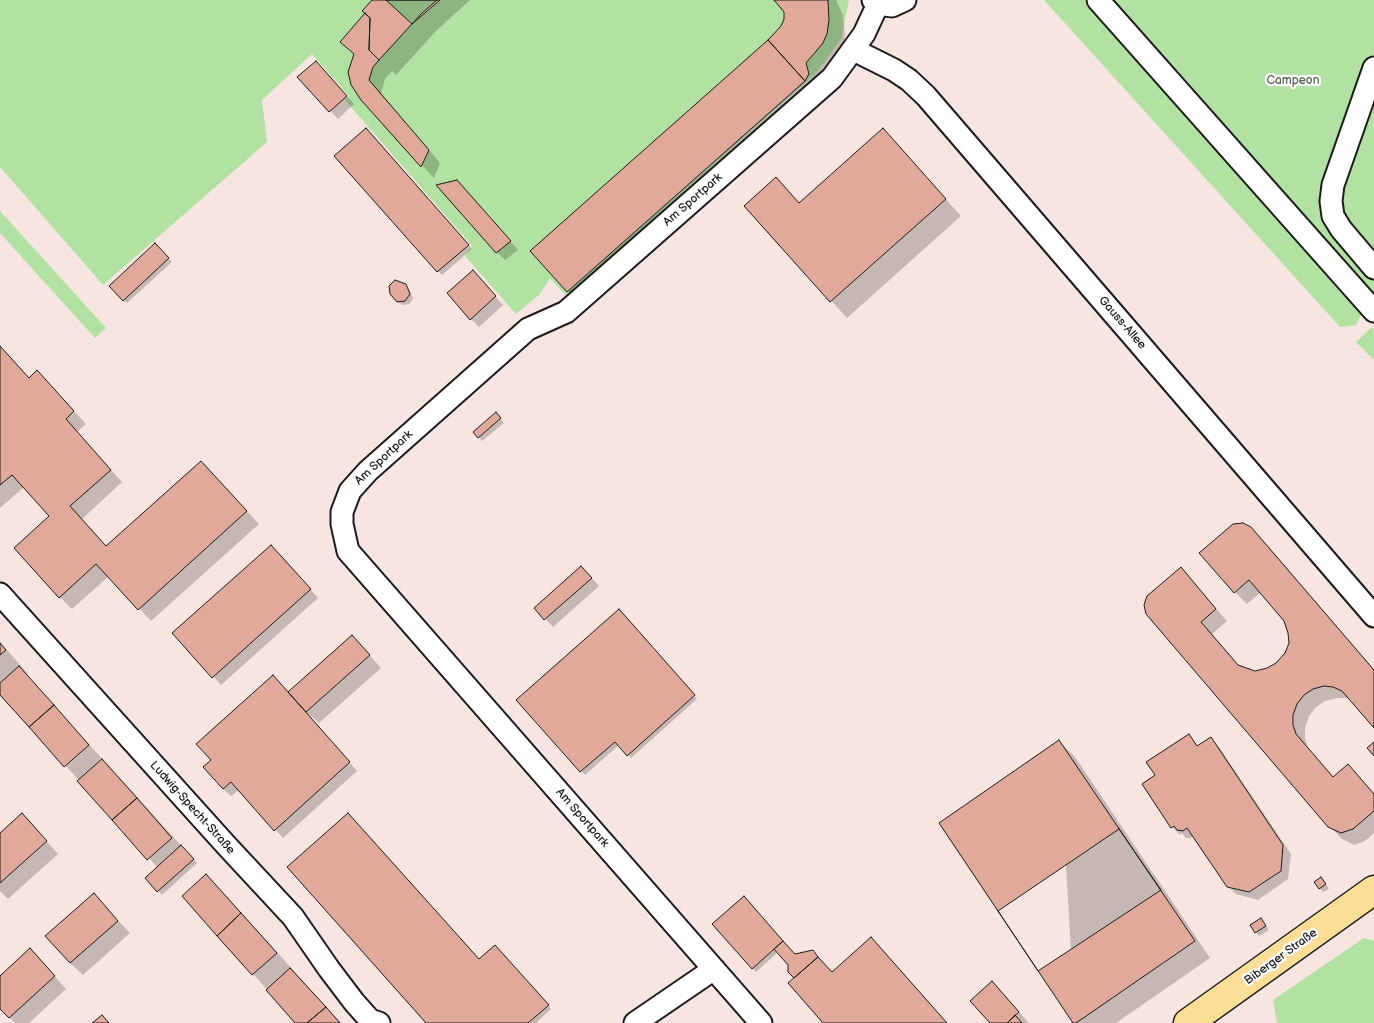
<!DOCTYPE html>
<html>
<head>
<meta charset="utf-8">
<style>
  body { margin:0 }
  canvas { display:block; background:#f6e5e0 }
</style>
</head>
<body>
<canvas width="1374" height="1023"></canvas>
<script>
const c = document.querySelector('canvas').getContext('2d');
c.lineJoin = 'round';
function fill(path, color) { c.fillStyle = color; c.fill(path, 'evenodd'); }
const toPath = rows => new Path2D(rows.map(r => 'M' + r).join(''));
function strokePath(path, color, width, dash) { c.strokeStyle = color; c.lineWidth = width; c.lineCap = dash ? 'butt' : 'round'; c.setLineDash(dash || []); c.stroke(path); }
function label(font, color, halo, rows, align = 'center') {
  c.font = font + ' "Balsamiq Sans",sans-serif'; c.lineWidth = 4.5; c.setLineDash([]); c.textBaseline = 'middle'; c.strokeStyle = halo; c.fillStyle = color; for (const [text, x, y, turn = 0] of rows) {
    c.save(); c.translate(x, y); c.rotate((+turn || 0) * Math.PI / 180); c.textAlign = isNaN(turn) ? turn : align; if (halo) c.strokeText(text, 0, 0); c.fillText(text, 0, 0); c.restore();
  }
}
const green = toPath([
  [0,0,849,0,841,39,816,73,566,296,550,278,540,294,516,314,465,256,472,246,345,100,349,96,312,54,262,100,267,142,103,285,0,167],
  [1044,0,1084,0,1363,311,1356,325,1340,327],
  [1113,0,1374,0,1374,297,1187,81],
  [0,211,106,328,95,338,0,233],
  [1372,327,1374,330,1374,360,1356,342],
  [1364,938,1374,941,1374,1023,1277,1023,1273,1000]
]);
const shadow = toPath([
  [373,0,470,0,437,30,396,75,392,71,385,79,381,93,440,163,434,178,362,100,367,14],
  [776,0,836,0,843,15,845,36,839,60,584,307,568,291,769,41,782,27,785,19,785,12],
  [324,70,354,104,338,119,299,77],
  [883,130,961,216,847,318,745,206,776,179,800,204],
  [369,133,472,249,442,275,336,156],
  [465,190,518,250,505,260,497,252],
  [155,245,172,262,127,303,111,286],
  [481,280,503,305,479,327,471,319],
  [405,285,409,289,413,299,409,304,402,305,391,294],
  [0,346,30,379,49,384,86,424,77,432,122,482,82,519,107,547,201,462,259,524,151,621,109,576,72,609,60,597,51,517,24,487,0,508],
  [499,417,504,423,482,441,474,432],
  [1251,528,1263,540,1374,670,1374,726,1353,702,1347,698,1337,698,1325,701,1316,707,1309,716,1305,728,1305,738,1308,748,1334,778,1348,766,1374,794,1374,833,1365,841,1354,845,1342,839,1329,826,1147,613,1181,569,1227,621,1212,634,1240,667,1255,672,1267,669,1276,664,1286,653,1290,643,1289,632,1285,621,1261,592,1247,604,1235,592],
  [279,554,318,598,221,685,174,633],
  [589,575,599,586,553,627,535,608],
  [622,614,697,699,631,758,619,745,585,775,518,700],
  [0,642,28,674,26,675,197,863,162,895,146,878,158,868,0,693],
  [364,649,381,668,319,723,310,715,308,716,357,771,283,838,239,790,231,796,223,789,288,694],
  [1188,735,1199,747,1211,739,1219,747,1291,854,1288,879,1258,900,1236,894,1228,886,1194,836,1191,838,1186,838,1182,833,1180,835,1172,827,1156,776],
  [1059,741,1075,757,1210,958,1116,1023,1075,1023],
  [34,827,58,854,8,899,0,891,0,834],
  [206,876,229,899,341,1023,297,1023,184,897],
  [1315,882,1324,882,1329,889,1323,892],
  [94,895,130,933,83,975,70,963],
  [714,924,795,955,816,955,833,973,947,1023,825,1023,796,978,789,965,778,952,756,972],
  [1264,924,1269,930,1259,936,1256,932],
  [498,950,551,1009,536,1023,428,1023,479,961],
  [42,962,66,989,29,1023,15,1023,0,1007,0,977],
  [1004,995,1029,1023,991,1023]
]);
const building = toPath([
  [372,0,437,0,421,14,379,60,369,50,370,18,362,11,372,0],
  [386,0,440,0,412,24,386,0],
  [774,0,828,0,829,20,827,34,823,43,806,63,809,74,805,81,768,40,781,26,784,19,784,12,774,0],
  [365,13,370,18,369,50,379,60,373,67,369,80,429,150,421,167,361,100,351,85,348,72,354,54,340,42,365,13],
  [768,40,805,81,567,292,530,251,768,40],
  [316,61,347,96,329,112,297,77,316,61],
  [366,128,469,245,437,272,334,156,366,128],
  [883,128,946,199,830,302,744,206,776,177,799,203,883,128],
  [457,180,511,241,496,253,436,185,457,180],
  [155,243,169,258,123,301,109,286,155,243],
  [473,270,496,296,470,320,447,293,473,270],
  [395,280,406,284,410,294,405,301,397,302,390,294,389,286,395,280],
  [0,346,29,378,37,370,74,411,66,419,111,470,70,506,106,546,201,461,247,511,138,610,96,564,59,598,14,548,49,516,12,475,0,485,0,346],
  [496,412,501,418,478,438,473,432,496,412],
  [1243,523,1251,527,1374,670,1374,728,1342,691,1333,687,1324,686,1313,689,1304,695,1297,704,1293,715,1293,725,1296,734,1333,777,1348,764,1374,794,1374,811,1353,829,1341,833,1328,827,1146,614,1144,605,1147,596,1181,567,1216,609,1201,622,1238,665,1255,671,1267,668,1276,663,1285,653,1289,643,1288,633,1284,621,1249,580,1234,593,1199,553,1233,524,1243,523],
  [271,545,311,589,212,678,172,633,271,545],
  [581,566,592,578,544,620,534,608,581,566],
  [619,609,695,695,627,756,615,742,580,772,516,700,619,609],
  [352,635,370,655,306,712,288,692,352,635],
  [0,643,6,650,0,655,0,643],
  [19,666,54,705,29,727,0,695,0,683,19,666],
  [273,675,350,762,274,831,231,782,223,789,203,767,211,760,196,744,273,675],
  [54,705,89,745,64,767,29,727,54,705],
  [1189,734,1197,746,1211,737,1283,845,1281,871,1249,892,1227,887,1187,828,1183,831,1177,830,1174,826,1171,828,1142,784,1155,775,1146,762,1189,734],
  [1059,740,1195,941,1076,1023,1073,1023,939,823,1059,740],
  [1374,742,1374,756,1367,748,1374,742],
  [102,759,137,798,112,820,77,781,102,759],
  [137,798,172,838,147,860,112,820,137,798],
  [22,813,47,841,0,883,0,833,22,813],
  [348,813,479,959,495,945,549,1005,528,1023,426,1023,287,867,348,813],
  [1119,829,1161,890,1038,971,998,911,1119,829],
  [181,845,194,859,157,892,145,878,181,845],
  [206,874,241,913,217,936,182,896,206,874],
  [1321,877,1326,884,1319,889,1314,882,1321,877],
  [94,893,118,921,70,963,45,936,94,893],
  [744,896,783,941,752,969,712,924,744,896],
  [241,913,277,953,252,975,217,936,241,913],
  [1261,918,1266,926,1255,933,1250,925,1261,918],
  [871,937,947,1023,823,1023,788,983,818,957,832,972,871,937],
  [783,941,795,954,813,950,818,957,794,978,788,972,788,965,774,949,783,941],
  [30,948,55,976,9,1018,0,1009,0,976,30,948],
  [290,968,326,1007,307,1023,295,1023,266,990,290,968],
  [992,981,1019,1012,1007,1023,990,1023,970,1001,992,981],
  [326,1007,340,1023,307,1023,326,1007],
  [102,1015,109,1023,92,1023,102,1015],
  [1015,1015,1022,1023,1007,1023,1015,1015]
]);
const minor = toPath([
  [873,0,878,4,892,6,905,0],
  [1098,0,1374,311],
  [854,50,894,70,909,80,926,96,1374,616],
  [1374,68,1333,185,1331,201,1333,216,1341,229,1374,268],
  [0,594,226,845,293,917,329,969,354,1002,370,1020,379,1023],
  [635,1023,714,969],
  [761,1023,348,551,342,524,342,512,350,491,368,471,528,329,566,312,832,78,864,34,878,4]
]);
const major = toPath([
  [1188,1023,1374,890]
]);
const parkNames = [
  ["Campeon",1293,81]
];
const streetNames = [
  ["Am Sportpark",693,200,-41],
  ["Gauss-Allee",1122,323,49],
  ["Am Sportpark",384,458,-43],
  ["Ludwig-Specht-Straße",192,808,48],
  ["Am Sportpark",582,818,49],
  ["Biberger Straße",1281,957,-36]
];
fill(green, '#b2e2a2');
fill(shadow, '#0003');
fill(building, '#e1a999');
strokePath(building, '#1c1c1c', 1);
strokePath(minor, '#1c1c1c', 25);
strokePath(major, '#1c1c1c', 31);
strokePath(minor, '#fff', 21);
strokePath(major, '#fdde96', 28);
label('12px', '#50614b', '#fff', parkNames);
label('12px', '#1c1c1c', '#fff', streetNames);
</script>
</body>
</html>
